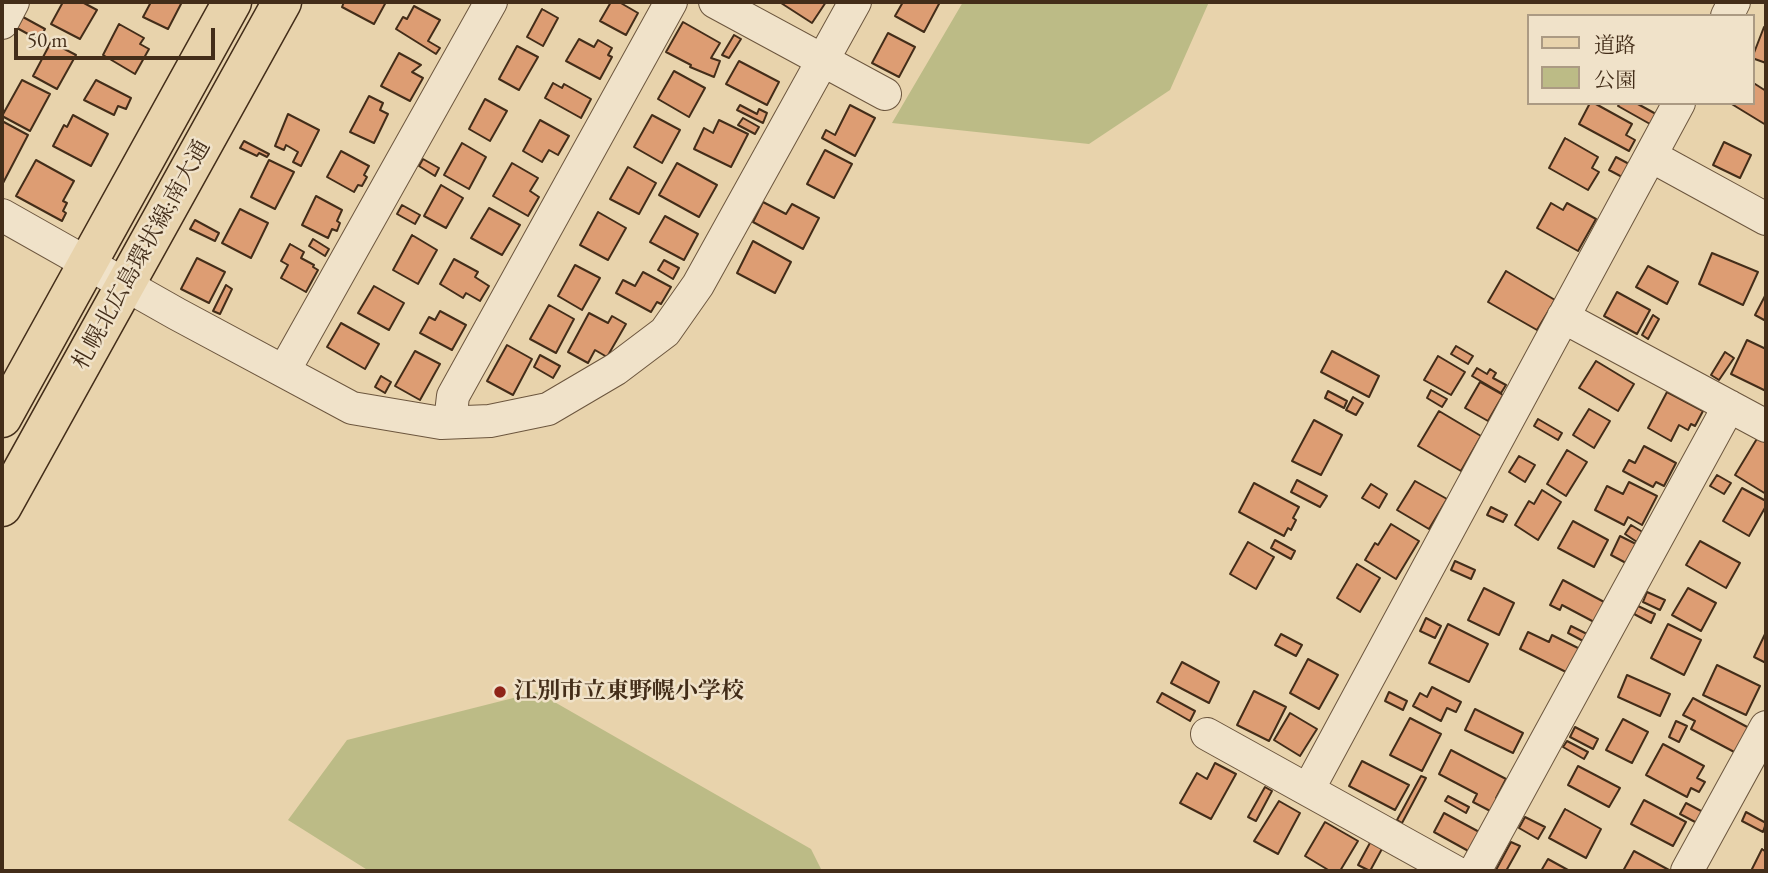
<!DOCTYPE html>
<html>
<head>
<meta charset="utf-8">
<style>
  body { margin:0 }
  #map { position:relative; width:1768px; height:873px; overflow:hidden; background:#e8d3ac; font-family:"EB Garamond","Noto Serif JP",serif }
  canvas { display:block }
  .frame { position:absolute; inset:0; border:4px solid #432d19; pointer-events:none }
  .legend { position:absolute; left:1527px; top:14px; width:228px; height:91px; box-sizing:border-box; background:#f0e2c9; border:2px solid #ab9a83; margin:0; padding:9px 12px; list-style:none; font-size:21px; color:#432d19 }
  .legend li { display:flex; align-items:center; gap:14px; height:35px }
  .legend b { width:35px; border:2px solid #ab9a83 }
  .scale { position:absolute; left:14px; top:28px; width:201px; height:32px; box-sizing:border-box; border:4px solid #432d19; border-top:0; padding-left:9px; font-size:21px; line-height:24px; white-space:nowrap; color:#432d19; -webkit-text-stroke:5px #f0e2c9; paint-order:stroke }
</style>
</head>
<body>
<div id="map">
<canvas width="1768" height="873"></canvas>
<div class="frame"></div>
<ul class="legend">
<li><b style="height:9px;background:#e8d3ac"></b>道路</li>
<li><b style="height:19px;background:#bcbb86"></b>公園</li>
</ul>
<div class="scale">50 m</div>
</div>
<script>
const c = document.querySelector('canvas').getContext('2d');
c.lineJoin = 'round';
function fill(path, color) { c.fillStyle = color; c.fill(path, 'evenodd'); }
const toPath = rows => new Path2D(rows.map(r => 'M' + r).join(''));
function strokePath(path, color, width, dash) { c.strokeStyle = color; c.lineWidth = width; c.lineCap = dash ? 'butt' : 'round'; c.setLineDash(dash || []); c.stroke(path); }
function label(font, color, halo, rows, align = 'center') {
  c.font = font + ' "EB Garamond","Noto Serif JP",serif'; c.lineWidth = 5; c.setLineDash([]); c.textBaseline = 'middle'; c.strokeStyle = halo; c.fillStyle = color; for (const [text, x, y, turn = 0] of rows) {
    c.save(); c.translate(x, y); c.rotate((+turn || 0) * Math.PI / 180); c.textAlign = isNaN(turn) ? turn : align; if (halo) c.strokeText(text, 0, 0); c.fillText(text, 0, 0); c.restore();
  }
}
const green = toPath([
  [963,2,1209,2,1170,90,1089,144,892,123],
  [537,692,811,849,822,871,369,871,288,820,347,740]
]);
const building = toPath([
  [63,2,82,2,97,10,80,39,51,24,63,2],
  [151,2,182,2,168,29,143,17,151,2],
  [344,2,386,2,374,24,342,7,344,2],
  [611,2,619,2,638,13,626,35,600,21,611,2],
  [783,2,826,2,812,23,781,3,783,2],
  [903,2,940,2,924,32,895,16,903,2],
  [414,6,440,20,428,41,440,48,436,54,396,29,403,17,407,19,414,6],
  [542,9,558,18,543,46,527,37,542,9],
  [23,17,45,29,39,40,17,28,23,17],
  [683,22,720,43,711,58,720,61,714,77,690,67,691,65,666,52,683,22],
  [119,24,144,38,140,44,149,49,135,74,103,55,119,24],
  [1764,27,1766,28,1766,63,1752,58,1764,27],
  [888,33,915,47,899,77,872,63,888,33],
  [734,35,741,39,729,58,722,55,734,35],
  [579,39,594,47,598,40,612,48,608,55,612,57,600,79,566,61,579,39],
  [51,42,76,55,57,89,33,76,51,42],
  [517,46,538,57,519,90,499,79,517,46],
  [399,53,421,65,412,72,423,78,410,101,381,86,399,53],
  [739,61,779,82,767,105,726,84,739,61],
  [674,71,705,88,689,117,658,99,674,71],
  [22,80,50,94,30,131,2,116,22,80],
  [96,80,131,98,126,109,118,106,114,115,84,100,96,80],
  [1752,82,1766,91,1766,125,1730,103,1752,103,1752,82],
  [553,83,562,88,564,84,591,99,581,118,545,98,553,83],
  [369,96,383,103,380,110,388,114,374,143,350,132,369,96],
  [485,99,507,111,490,141,469,129,485,99],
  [1590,103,1594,103,1632,124,1626,135,1635,140,1629,151,1579,124,1590,103],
  [1620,103,1636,103,1656,114,1650,124,1618,106,1620,103],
  [740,105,757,114,759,109,767,113,763,123,737,110,740,105],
  [850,105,875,118,855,156,822,138,826,130,835,135,850,105],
  [288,114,319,130,301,166,293,162,298,152,286,145,284,150,275,146,288,114],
  [73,115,108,134,91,166,53,146,64,125,67,127,73,115],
  [652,115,680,130,662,163,634,147,652,115],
  [743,118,759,127,755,134,738,125,743,118],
  [540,120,569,136,558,155,549,150,542,162,523,151,540,120],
  [719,120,748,134,731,167,694,149,704,128,713,133,719,120],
  [2,121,28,135,2,185,2,121],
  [1565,138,1598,157,1592,168,1599,172,1588,190,1549,168,1565,138],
  [244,141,269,154,267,157,259,153,257,156,240,148,244,141],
  [1724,142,1751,155,1740,178,1713,165,1724,142],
  [462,143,486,157,469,189,444,175,462,143],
  [825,150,852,164,834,198,807,184,825,150],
  [341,151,369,166,364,175,367,177,362,186,358,185,354,192,327,177,341,151],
  [1616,157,1631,165,1624,178,1609,170,1616,157],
  [423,159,439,168,435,176,419,166,423,159],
  [36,160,74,181,63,201,67,203,63,211,66,213,62,221,16,196,36,160],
  [269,160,294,172,275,209,251,197,269,160],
  [512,163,538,178,530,191,539,197,528,216,493,196,512,163],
  [677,163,717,185,699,217,659,195,677,163],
  [628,167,656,183,639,214,610,199,628,167],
  [441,185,463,198,446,228,424,216,441,185],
  [316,196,342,210,337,221,340,223,337,231,332,229,328,238,302,225,316,196],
  [763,202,786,214,792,204,819,218,803,249,753,222,763,202],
  [1551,203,1563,210,1567,203,1596,219,1578,251,1537,228,1551,203],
  [402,205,420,215,415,224,397,214,402,205],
  [489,208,520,225,502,255,471,238,489,208],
  [240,209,268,223,251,258,222,243,240,209],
  [598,212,626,228,608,260,580,245,598,212],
  [665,216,698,234,684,260,650,242,665,216],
  [195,220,219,233,215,241,190,229,195,220],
  [412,235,437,250,418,284,393,270,412,235],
  [313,239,329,249,325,256,309,246,313,239],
  [753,241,791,262,775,293,737,273,753,241],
  [290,244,304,252,301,258,314,265,313,267,318,270,306,292,281,278,288,265,281,261,290,244],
  [1712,253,1758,272,1743,305,1699,284,1712,253],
  [197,258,225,272,209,303,181,289,197,258],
  [454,259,478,272,475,277,489,286,480,301,466,293,463,298,440,284,454,259],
  [664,260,679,268,673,279,658,270,664,260],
  [575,265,600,278,582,310,558,296,575,265],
  [1648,266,1678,282,1667,304,1636,287,1648,266],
  [1506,271,1555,300,1537,330,1488,302,1506,271],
  [643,272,671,287,661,304,657,302,651,312,616,293,623,280,635,286,643,272],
  [226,285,232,289,220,314,213,311,226,285],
  [374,286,404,303,389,330,358,313,374,286],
  [1617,292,1650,310,1637,334,1604,316,1617,292],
  [1766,294,1766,321,1755,315,1766,294],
  [549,305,574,319,556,353,530,339,549,305],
  [440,311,466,325,452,350,420,333,429,317,435,320,440,311],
  [589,313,608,323,612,316,626,324,607,357,595,350,588,363,568,352,589,313],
  [1653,315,1659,319,1648,339,1642,335,1653,315],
  [341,323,379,344,365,369,327,347,341,323],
  [1747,340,1766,349,1766,391,1731,374,1747,340],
  [507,345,532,359,513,395,487,381,507,345],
  [1456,346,1473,356,1468,364,1451,354,1456,346],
  [415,351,440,364,420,400,395,386,415,351],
  [1332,351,1379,376,1369,397,1321,372,1332,351],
  [1725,352,1734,358,1719,380,1711,375,1725,352],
  [540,355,560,366,553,378,534,367,540,355],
  [1438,356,1465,372,1451,395,1424,380,1438,356],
  [1596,361,1634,384,1618,411,1579,388,1596,361],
  [1477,368,1487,374,1490,369,1496,373,1493,378,1506,385,1501,393,1472,376,1477,368],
  [381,376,391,382,385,393,375,387,381,376],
  [1480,382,1503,395,1488,421,1465,408,1480,382],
  [1431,390,1447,399,1442,407,1427,398,1431,390],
  [1328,391,1347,401,1344,408,1325,398,1328,391],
  [1667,392,1703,411,1695,426,1691,424,1688,430,1679,425,1671,441,1648,428,1667,392],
  [1353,397,1363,403,1356,415,1346,410,1353,397],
  [1589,409,1610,421,1594,448,1573,435,1589,409],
  [1439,411,1481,436,1461,471,1418,446,1439,411],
  [1538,419,1562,433,1558,440,1534,426,1538,419],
  [1314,420,1342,435,1321,475,1292,461,1314,420],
  [1758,437,1766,441,1766,494,1735,475,1758,437],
  [1644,446,1676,463,1664,486,1656,482,1653,487,1623,471,1629,460,1635,463,1644,446],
  [1567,450,1587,462,1566,496,1547,484,1567,450],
  [1519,456,1535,465,1525,482,1509,472,1519,456],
  [1717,475,1731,483,1724,494,1710,486,1717,475],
  [1297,480,1327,496,1320,507,1291,492,1297,480],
  [1415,481,1447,499,1429,529,1397,510,1415,481],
  [1629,482,1657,496,1642,525,1628,517,1624,525,1595,510,1607,486,1623,494,1629,482],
  [1254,483,1299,507,1293,518,1296,520,1291,530,1288,528,1284,536,1239,512,1254,483],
  [1371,484,1387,494,1379,508,1362,498,1371,484],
  [1742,488,1766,501,1766,506,1749,536,1723,521,1742,488],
  [1542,490,1561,502,1538,540,1515,525,1529,501,1534,504,1542,490],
  [1491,507,1507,515,1503,522,1487,515,1491,507],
  [1573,521,1608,540,1594,567,1558,548,1573,521],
  [1391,524,1419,541,1396,579,1365,560,1375,543,1378,545,1391,524],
  [1631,525,1646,534,1640,544,1625,534,1631,525],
  [1620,536,1636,544,1626,563,1611,555,1620,536],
  [1275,540,1295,551,1291,559,1271,548,1275,540],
  [1700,541,1740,563,1726,588,1686,565,1700,541],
  [1248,542,1274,557,1256,589,1230,574,1248,542],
  [1455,561,1475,570,1471,579,1451,570,1455,561],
  [1357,564,1380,578,1360,612,1337,598,1357,564],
  [1563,580,1606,603,1596,623,1562,605,1560,610,1550,605,1563,580],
  [1484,588,1514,603,1499,635,1468,620,1484,588],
  [1688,588,1716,603,1701,631,1672,615,1688,588],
  [1647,592,1665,600,1660,610,1643,602,1647,592],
  [1638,606,1655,614,1651,623,1634,614,1638,606],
  [1426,618,1441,626,1435,638,1420,631,1426,618],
  [1448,624,1488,644,1469,682,1429,663,1448,624],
  [1668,624,1701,640,1684,675,1651,658,1668,624],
  [1571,626,1589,635,1585,642,1568,633,1571,626],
  [1528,632,1549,642,1552,635,1582,650,1570,674,1520,649,1528,632],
  [1766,632,1766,663,1754,657,1766,632],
  [1281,634,1302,645,1296,656,1275,645,1281,634],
  [1308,659,1338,675,1319,709,1290,693,1308,659],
  [1182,662,1219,682,1209,703,1171,683,1182,662],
  [1717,665,1760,686,1746,715,1703,695,1717,665],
  [1627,675,1670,694,1660,716,1618,697,1627,675],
  [1432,687,1461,702,1456,712,1447,708,1441,721,1413,706,1420,693,1427,697,1432,687],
  [1254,691,1286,707,1269,741,1237,725,1254,691],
  [1389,692,1407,701,1403,710,1385,701,1389,692],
  [1162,693,1195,711,1190,721,1157,702,1162,693],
  [1693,698,1751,729,1738,754,1691,729,1695,721,1683,715,1693,698],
  [1475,709,1523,733,1513,753,1465,730,1475,709],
  [1290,713,1317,729,1300,756,1274,740,1290,713],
  [1410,718,1441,734,1422,771,1390,755,1410,718],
  [1623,719,1648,732,1632,763,1606,750,1623,719],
  [1676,721,1687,726,1679,742,1669,737,1676,721],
  [1575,727,1598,739,1593,749,1570,737,1575,727],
  [1567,741,1588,752,1584,759,1563,747,1567,741],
  [1663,744,1704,766,1697,778,1705,782,1699,792,1691,788,1687,797,1646,775,1663,744],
  [1451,750,1506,779,1496,798,1503,801,1496,814,1473,802,1477,794,1439,774,1451,750],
  [1362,761,1409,785,1395,810,1349,786,1362,761],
  [1215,763,1236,774,1211,819,1180,803,1197,773,1207,779,1215,763],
  [1578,766,1620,788,1609,807,1568,785,1578,766],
  [1421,776,1426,778,1402,823,1397,820,1421,776],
  [1265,787,1272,791,1256,821,1248,817,1265,787],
  [1448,796,1469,807,1466,813,1445,801,1448,796],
  [1644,800,1686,822,1673,846,1631,824,1644,800],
  [1279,801,1300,813,1278,854,1254,841,1279,801],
  [1686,803,1703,812,1697,823,1680,814,1686,803],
  [1565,809,1601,829,1586,858,1549,838,1565,809],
  [1746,812,1766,823,1763,832,1742,821,1746,812],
  [1444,813,1483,834,1472,853,1434,832,1444,813],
  [1525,817,1545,827,1538,839,1519,828,1525,817],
  [1325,822,1358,841,1340,871,1330,871,1305,856,1325,822],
  [1371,841,1383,847,1370,871,1358,865,1371,841],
  [1511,842,1520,846,1506,871,1498,871,1496,870,1511,842],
  [1762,849,1766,852,1766,871,1751,871,1762,849],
  [1634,851,1669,870,1669,871,1623,871,1634,851],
  [1548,859,1568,870,1567,871,1541,871,1548,859]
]);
const minor = toPath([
  [715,2,885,94],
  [1727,16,1734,2],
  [2,23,13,2],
  [1651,156,1766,219],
  [2,215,177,314,352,408,441,423,490,421,548,409,616,369,665,332,698,285,855,2],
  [1563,317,1766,426],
  [284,371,491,2],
  [450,422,453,396,671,2],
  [1207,734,1454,871],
  [1308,790,1679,103],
  [1475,871,1729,406],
  [1687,871,1766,727]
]);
const primary = toPath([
  [2,418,232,2],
  [2,507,282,2]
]);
const markers = [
  [500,692,7,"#8f2418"]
];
const streetNames = [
  ["札幌北広島環状線;南大通",142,255,-61]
];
const poiNames = [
  ["江別市立東野幌小学校",514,692]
];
fill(green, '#bcbb86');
fill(building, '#dd9d73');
strokePath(building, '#432d19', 2);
strokePath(minor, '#6c563e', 34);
strokePath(primary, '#432d19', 41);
strokePath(minor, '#f0e2c9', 32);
strokePath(primary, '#e8d3ac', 38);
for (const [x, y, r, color] of markers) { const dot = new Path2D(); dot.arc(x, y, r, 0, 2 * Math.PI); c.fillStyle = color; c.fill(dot); strokePath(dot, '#f0e2c9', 2.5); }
label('23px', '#432d19', '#f0e2c9', streetNames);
label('bold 23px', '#432d19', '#f0e2c9', poiNames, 'left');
</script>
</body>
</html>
